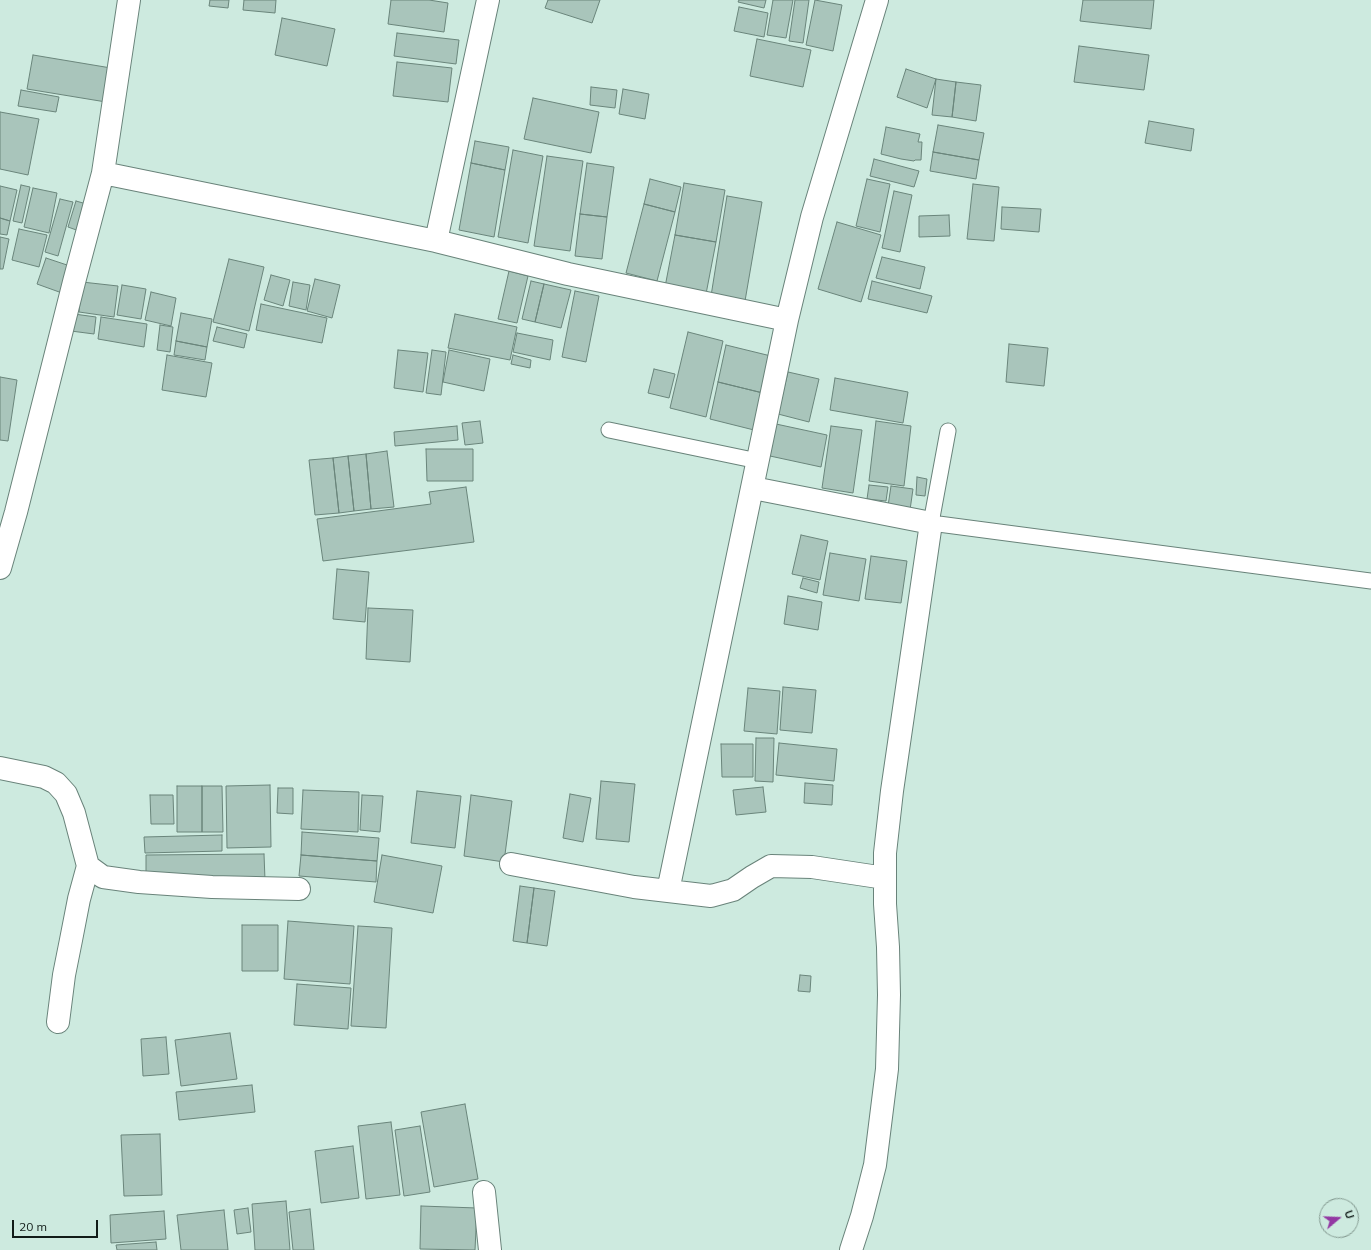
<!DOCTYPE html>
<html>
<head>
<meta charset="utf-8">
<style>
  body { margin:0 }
  #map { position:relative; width:1371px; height:1250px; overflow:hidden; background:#cdeadf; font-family:Mulish,sans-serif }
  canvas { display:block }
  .north { position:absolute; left:1319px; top:1198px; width:40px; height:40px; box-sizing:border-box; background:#cdeadf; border:1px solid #82988f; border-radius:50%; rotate:71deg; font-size:11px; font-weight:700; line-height:16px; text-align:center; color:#111c18 }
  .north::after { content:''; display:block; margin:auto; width:14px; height:18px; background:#9338a3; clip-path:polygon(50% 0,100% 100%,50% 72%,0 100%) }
  .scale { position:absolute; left:12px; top:1220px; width:86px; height:18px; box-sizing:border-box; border:2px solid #111c18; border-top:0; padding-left:5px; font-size:12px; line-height:14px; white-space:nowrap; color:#111c18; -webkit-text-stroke:3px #cdeadf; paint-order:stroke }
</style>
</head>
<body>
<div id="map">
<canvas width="1371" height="1250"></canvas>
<div class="north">U</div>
<div class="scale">20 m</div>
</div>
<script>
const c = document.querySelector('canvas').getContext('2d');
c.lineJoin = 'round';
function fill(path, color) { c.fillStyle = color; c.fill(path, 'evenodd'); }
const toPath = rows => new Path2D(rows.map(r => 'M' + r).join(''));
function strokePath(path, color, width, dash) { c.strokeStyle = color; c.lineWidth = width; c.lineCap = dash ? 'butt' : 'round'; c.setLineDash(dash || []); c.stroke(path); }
const building = toPath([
  [210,0,229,0,228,8,209,6,210,0],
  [244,0,276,0,275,13,243,10,244,0],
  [391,0,429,0,448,3,444,32,388,24,391,0],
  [548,0,600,0,592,23,545,8,548,0],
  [739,0,766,0,764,8,738,2,739,0],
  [773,0,793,0,786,38,767,35,773,0],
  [795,0,809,0,803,43,789,41,795,0],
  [815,0,842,5,833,51,806,45,815,0],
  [1083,0,1154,0,1151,29,1080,21,1083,0],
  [739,7,768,13,764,37,734,31,739,7],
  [282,18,335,29,327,66,275,55,282,18],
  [397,33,459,40,456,64,394,56,397,33],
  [757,39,811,50,803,87,750,76,757,39],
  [1079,46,1149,55,1144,90,1074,82,1079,46],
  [33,55,111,68,106,102,27,89,33,55],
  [397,62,452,68,448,102,393,96,397,62],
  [906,69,936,79,927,108,897,97,906,69],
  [936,79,956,82,952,117,932,115,936,79],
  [956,82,981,85,976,121,952,117,956,82],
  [591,87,617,90,615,108,590,105,591,87],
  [623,89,649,94,645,119,619,114,623,89],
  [21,90,59,97,56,112,18,106,21,90],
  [533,98,599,112,591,153,524,139,533,98],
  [0,112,39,119,28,175,0,169,0,112],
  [1149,121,1194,129,1191,151,1145,143,1149,121],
  [938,125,984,133,979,160,933,152,938,125],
  [886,127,920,134,918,142,922,142,921,160,915,160,914,161,901,159,881,154,886,127],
  [475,141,509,147,505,170,471,163,475,141],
  [513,150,543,156,528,243,498,237,513,150],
  [933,152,979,160,976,179,930,171,933,152],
  [547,156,583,161,570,251,534,246,547,156],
  [874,159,919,171,914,187,870,176,874,159],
  [471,163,505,170,494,237,459,230,471,163],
  [587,163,614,167,607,217,580,214,587,163],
  [650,179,681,187,675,212,644,204,650,179],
  [867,179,890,184,880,232,856,226,867,179],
  [684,183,725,190,716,242,675,235,684,183],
  [973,184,999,187,994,241,967,239,973,184],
  [21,185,30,187,22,223,13,221,21,185],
  [0,186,17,190,10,221,0,218,0,186],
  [33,188,57,193,49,233,24,227,33,188],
  [894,191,912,195,900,252,882,248,894,191],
  [727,196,762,202,745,301,711,296,727,196],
  [60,199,73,202,58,256,45,252,60,199],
  [76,201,90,205,82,232,68,227,76,201],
  [644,204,675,212,657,281,626,273,644,204],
  [1002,207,1041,209,1039,232,1001,229,1002,207],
  [580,214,607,217,602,259,575,256,580,214],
  [949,215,950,236,919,237,919,216,949,215],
  [0,218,10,221,7,235,0,234,0,218],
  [837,222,881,235,861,302,818,289,837,222],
  [19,229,47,235,39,267,12,260,19,229],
  [675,235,716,242,706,294,665,287,675,235],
  [0,237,9,239,3,269,0,269,0,237],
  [882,257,925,267,920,289,876,278,882,257],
  [46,258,70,266,62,293,37,284,46,258],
  [229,259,264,267,249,331,213,322,229,259],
  [509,271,528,276,517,323,498,319,509,271],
  [271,275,290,280,283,306,264,300,271,275],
  [315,279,340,285,332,318,307,311,315,279],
  [531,281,544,284,535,322,522,319,531,281],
  [872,281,932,296,927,313,868,299,872,281],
  [82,282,118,286,114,317,79,312,82,282],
  [293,282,310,285,306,310,289,306,293,282],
  [544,284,571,290,561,328,535,322,544,284],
  [122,285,146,289,141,319,117,315,122,285],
  [575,291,599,296,586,362,562,357,575,291],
  [151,292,176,298,171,326,145,320,151,292],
  [261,304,327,318,322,343,256,330,261,304],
  [181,313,212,319,207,347,176,341,181,313],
  [74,314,96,317,94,334,71,331,74,314],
  [455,314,517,327,510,360,448,348,455,314],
  [101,317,147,324,144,347,98,339,101,317],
  [160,325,173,327,170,352,157,350,160,325],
  [217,327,247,334,244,348,213,341,217,327],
  [688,332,723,341,706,417,670,408,688,332],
  [517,333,553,340,550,360,513,352,517,333],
  [176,341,207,347,205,360,174,355,176,341],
  [1009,344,1048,348,1044,386,1006,382,1009,344],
  [726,345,775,357,767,394,718,382,726,345],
  [398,350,428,353,423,392,394,388,398,350],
  [432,350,446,352,441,395,426,393,432,350],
  [449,350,490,359,484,391,443,382,449,350],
  [167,355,212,363,206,397,162,390,167,355],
  [513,355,531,360,530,368,511,364,513,355],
  [654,369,675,374,669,398,648,393,654,369],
  [788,372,819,379,809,422,778,414,788,372],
  [0,377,17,380,8,441,0,440,0,377],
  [835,378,908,392,903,423,830,410,835,378],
  [718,382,767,394,758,431,710,419,718,382],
  [480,421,483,443,465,445,462,423,480,421],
  [876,421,911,426,904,486,869,481,876,421],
  [776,424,827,435,821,467,770,456,776,424],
  [457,426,458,440,395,446,394,432,457,426],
  [831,426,862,430,853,493,822,488,831,426],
  [426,449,473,449,473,481,427,481,426,449],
  [387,451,394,507,371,509,366,454,387,451],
  [366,454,371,509,354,511,348,456,366,454],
  [348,456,354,511,339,513,333,458,348,456],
  [333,458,339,513,315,515,309,460,333,458],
  [917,477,927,479,925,496,916,495,917,477],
  [869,485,888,487,886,501,867,499,869,485],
  [891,486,913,489,910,510,888,506,891,486],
  [466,487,474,542,323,561,317,519,431,504,429,492,466,487],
  [801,535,828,541,820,580,792,574,801,535],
  [830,553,866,559,859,601,823,595,830,553],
  [871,556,907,561,901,603,865,599,871,556],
  [337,569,369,572,365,622,333,619,337,569],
  [803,578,819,582,817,593,800,588,803,578],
  [788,596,822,602,818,630,784,624,788,596],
  [368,608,413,610,410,662,366,659,368,608],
  [783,687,816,690,812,733,780,730,783,687],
  [748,688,780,691,777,734,744,731,748,688],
  [756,738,774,738,773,782,755,781,756,738],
  [779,743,837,749,834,781,776,775,779,743],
  [721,744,753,744,753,777,722,777,721,744],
  [601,781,635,784,629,842,596,839,601,781],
  [805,783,833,785,832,805,804,803,805,783],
  [270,785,271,847,227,848,226,786,270,785],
  [177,786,202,786,202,832,177,832,177,786],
  [202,786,222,786,223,832,202,832,202,786],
  [763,787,766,812,736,815,733,790,763,787],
  [278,788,293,788,293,814,277,813,278,788],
  [303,790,359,792,358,832,301,829,303,790],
  [417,791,461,796,455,848,411,843,417,791],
  [570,794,591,798,583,842,563,838,570,794],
  [150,795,173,795,174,824,151,824,150,795],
  [362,795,383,796,380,832,360,830,362,795],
  [471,795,512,801,504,862,464,856,471,795],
  [302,832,379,838,377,861,301,855,302,832],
  [222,835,222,851,145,853,144,837,222,835],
  [264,854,265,880,146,882,146,855,264,854],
  [301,855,377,861,376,882,299,876,301,855],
  [382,855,442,866,433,913,374,902,382,855],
  [520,886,534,888,527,943,513,941,520,886],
  [534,888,555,891,547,946,527,943,534,888],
  [288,921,354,926,350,984,284,979,288,921],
  [242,925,278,925,278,971,242,971,242,925],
  [358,926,392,928,386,1028,351,1026,358,926],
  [800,975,811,976,810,992,798,991,800,975],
  [297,984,351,988,348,1029,294,1025,297,984],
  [230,1033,237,1079,181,1086,175,1040,230,1033],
  [166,1037,169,1074,143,1076,141,1039,166,1037],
  [252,1085,255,1112,179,1120,176,1092,252,1085],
  [465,1104,478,1179,434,1187,421,1112,465,1104],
  [391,1122,400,1195,366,1199,358,1126,391,1122],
  [420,1126,430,1192,404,1196,395,1130,420,1126],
  [160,1134,162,1195,124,1196,121,1135,160,1134],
  [353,1146,359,1198,321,1203,315,1151,353,1146],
  [286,1201,290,1250,255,1250,252,1204,286,1201],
  [421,1206,477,1208,475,1250,420,1249,421,1206],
  [248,1208,251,1232,237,1234,234,1210,248,1208],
  [310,1209,314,1250,293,1250,289,1212,310,1209],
  [224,1210,228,1250,181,1250,177,1215,224,1210],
  [164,1211,166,1239,111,1243,110,1215,164,1211],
  [156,1242,157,1250,117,1250,116,1245,156,1242]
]);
const lane = toPath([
  [609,430,758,461],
  [948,431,931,523,1371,581]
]);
const street = toPath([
  [103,173,436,241,568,274,787,320],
  [436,241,488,0],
  [753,488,931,523,892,791,885,853,885,904,888,947,889,995,887,1069,875,1165,862,1216,851,1250],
  [0,568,16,512,74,282,103,173,129,0],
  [0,768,44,777,56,783,66,794,74,813,88,866,103,877,139,882,212,887,299,889],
  [511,864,634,887,711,896,733,890,752,877,771,866,812,867,885,878],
  [668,891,787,320,812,217,877,0],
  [58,1022,64,975,71,940,79,899,88,866],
  [484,1192,490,1250]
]);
fill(building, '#a9c5bb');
strokePath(building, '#6a857b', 1);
strokePath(lane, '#69837a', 17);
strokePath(street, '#69837a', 24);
strokePath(lane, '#fff', 15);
strokePath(street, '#fff', 22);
</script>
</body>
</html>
